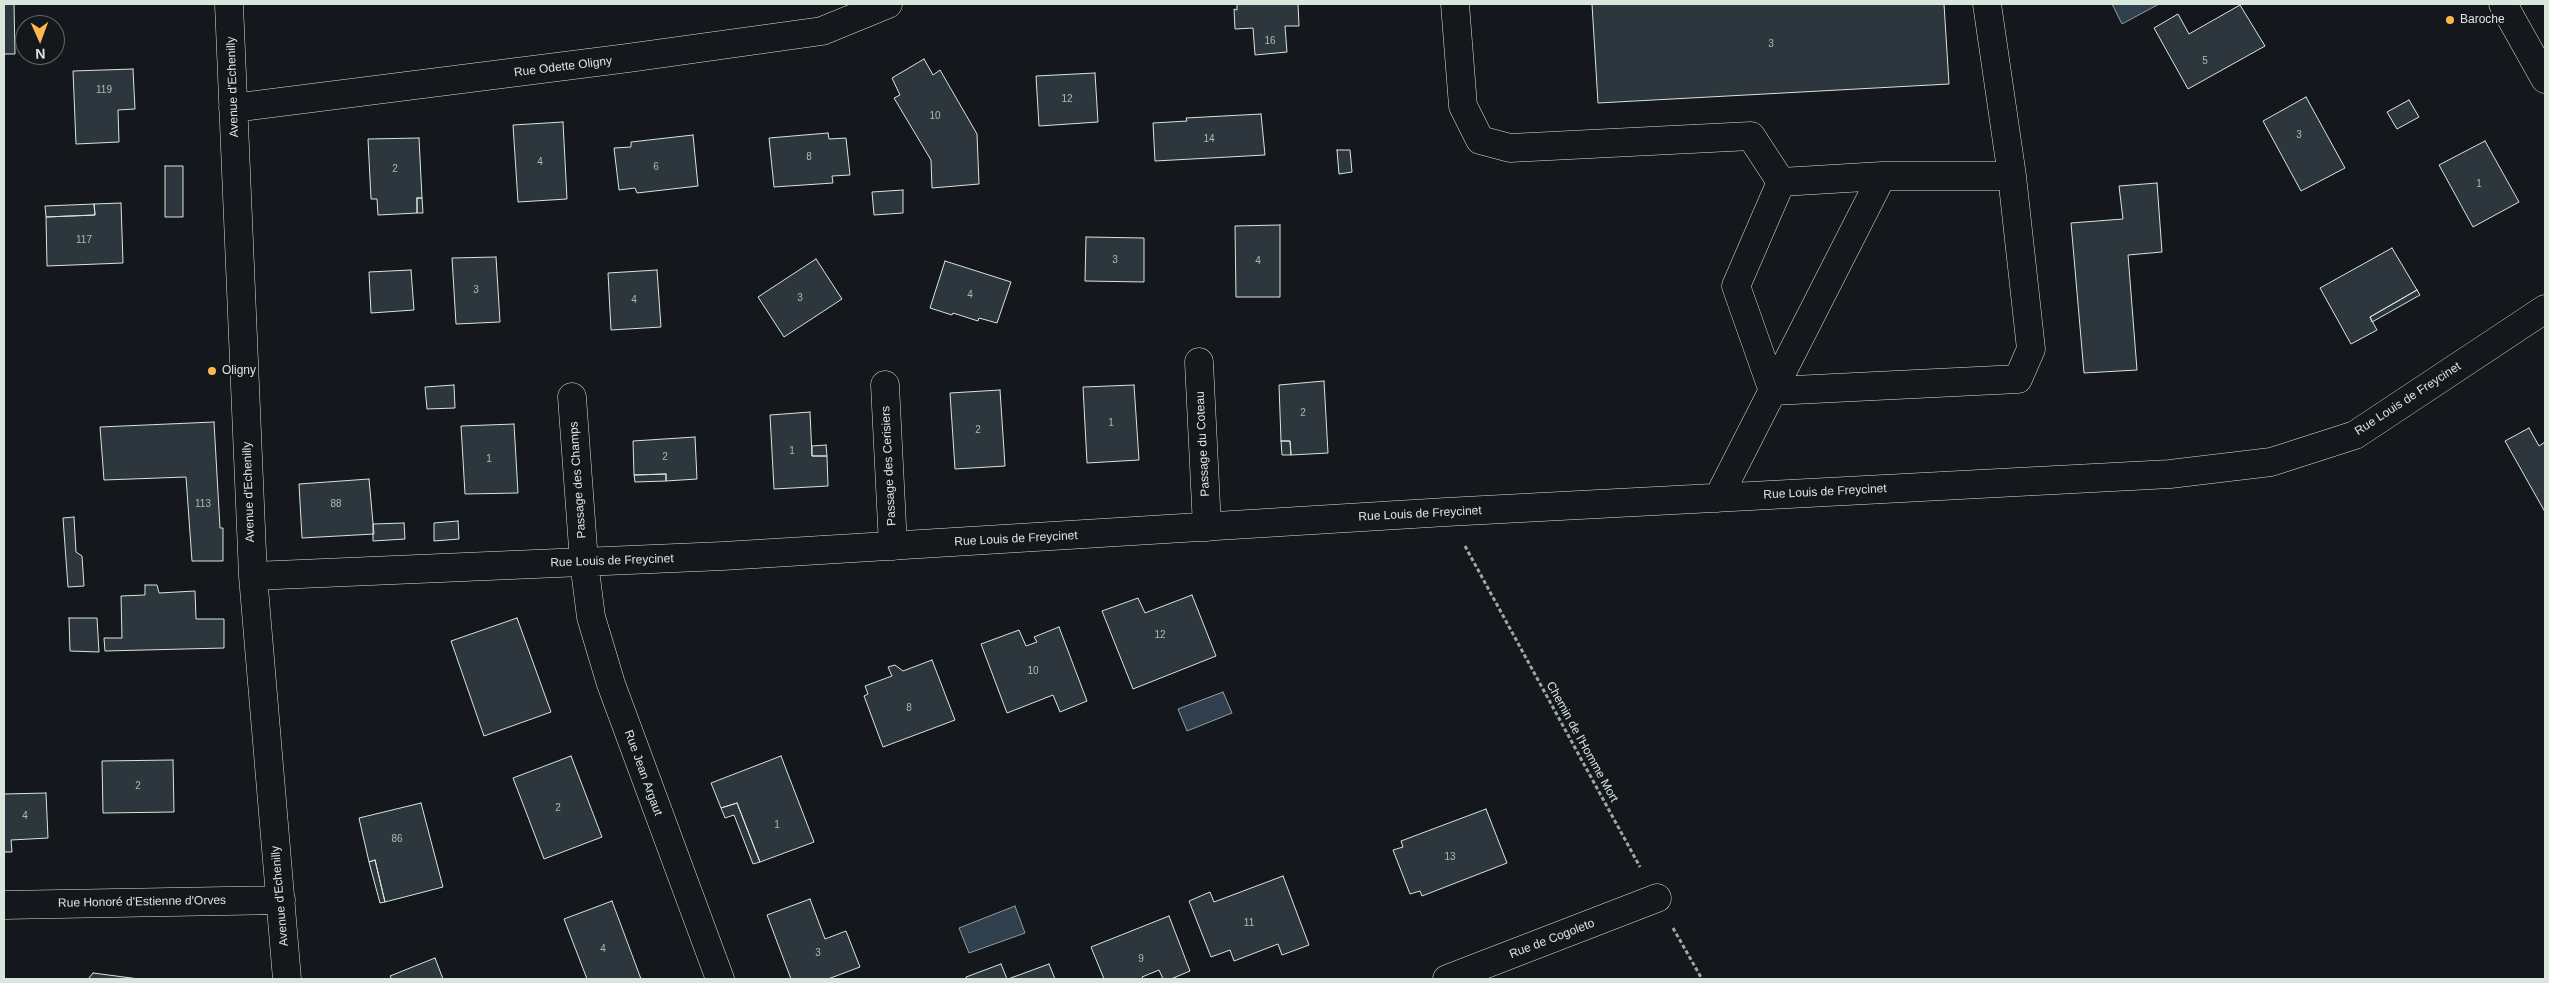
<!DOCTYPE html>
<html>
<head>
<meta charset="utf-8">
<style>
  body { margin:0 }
  #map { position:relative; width:2549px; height:983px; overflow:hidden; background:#14181c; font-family:Arial,sans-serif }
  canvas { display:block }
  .frame { position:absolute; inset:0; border:5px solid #d8e6dc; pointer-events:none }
  .north { position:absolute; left:15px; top:15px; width:50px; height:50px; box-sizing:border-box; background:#14181c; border:1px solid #626a69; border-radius:50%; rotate:178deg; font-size:14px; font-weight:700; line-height:20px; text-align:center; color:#d8e6dc }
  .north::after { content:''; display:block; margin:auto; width:18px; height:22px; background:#ffb74d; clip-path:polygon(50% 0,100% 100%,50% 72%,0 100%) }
</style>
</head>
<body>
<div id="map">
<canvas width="2549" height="983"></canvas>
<div class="frame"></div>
<div class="north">N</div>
</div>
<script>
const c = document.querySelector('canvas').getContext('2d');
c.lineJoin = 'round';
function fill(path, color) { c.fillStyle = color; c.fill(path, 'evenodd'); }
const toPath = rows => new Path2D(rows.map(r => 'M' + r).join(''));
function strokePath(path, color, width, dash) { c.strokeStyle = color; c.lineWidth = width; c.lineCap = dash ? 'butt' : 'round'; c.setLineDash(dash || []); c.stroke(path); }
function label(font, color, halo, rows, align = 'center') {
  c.font = font + ' Arial,sans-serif'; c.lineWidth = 4; c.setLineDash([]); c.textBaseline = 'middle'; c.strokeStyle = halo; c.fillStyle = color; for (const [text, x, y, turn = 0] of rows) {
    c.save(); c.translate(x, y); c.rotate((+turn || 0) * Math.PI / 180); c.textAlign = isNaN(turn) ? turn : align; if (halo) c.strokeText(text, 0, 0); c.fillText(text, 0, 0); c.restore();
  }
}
const water = toPath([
  [2112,4,2159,4,2122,24,2112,4],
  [1223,692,1232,713,1187,731,1178,709,1223,692],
  [1015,906,1025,933,969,953,959,928,1015,906]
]);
const building = toPath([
  [4,4,14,4,15,54,4,54,4,4],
  [1237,4,1298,4,1299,26,1285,26,1287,52,1255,55,1253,28,1235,29,1234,9,1237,10,1237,4],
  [1592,4,1944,4,1949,84,1598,103,1592,4],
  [2240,5,2265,46,2188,89,2154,28,2178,14,2189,34,2240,5],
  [924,59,933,75,940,70,977,134,979,184,932,188,931,160,894,98,900,95,892,78,924,59],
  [133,69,135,109,118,110,119,142,76,144,73,71,133,69],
  [1095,73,1098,122,1039,126,1036,76,1095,73],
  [2306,97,2345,168,2301,191,2263,121,2306,97],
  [2409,100,2419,117,2397,129,2387,112,2409,100],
  [1261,114,1265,155,1155,161,1153,123,1187,121,1186,118,1261,114],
  [563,122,567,199,518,202,513,125,563,122],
  [828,133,829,139,846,138,850,175,832,176,833,183,774,187,769,138,828,133],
  [693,135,698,186,637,193,635,188,619,190,614,148,631,147,631,142,693,135],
  [419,138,422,198,417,198,417,213,378,215,377,199,371,199,368,139,419,138],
  [2485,141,2519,202,2473,227,2439,165,2485,141],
  [1337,150,1350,150,1352,172,1339,174,1337,150],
  [165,166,183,166,183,217,165,217,165,166],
  [2157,183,2162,252,2128,255,2137,370,2084,373,2071,223,2123,219,2119,186,2157,183],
  [903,190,903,213,874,215,872,192,903,190],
  [417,198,422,198,423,213,417,213,417,198],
  [121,203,123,263,47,266,46,217,95,215,94,204,121,203],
  [94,204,95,215,46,217,45,206,94,204],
  [1280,225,1280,297,1236,297,1235,226,1280,225],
  [1086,237,1144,238,1144,282,1085,281,1086,237],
  [2392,248,2417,290,2370,317,2377,330,2351,344,2320,288,2392,248],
  [496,257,500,322,456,324,452,258,496,257],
  [816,259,842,299,784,337,758,297,816,259],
  [945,261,1011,282,997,323,979,318,978,321,953,313,952,315,930,308,945,261],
  [411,270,414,310,371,313,369,272,411,270],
  [657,270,661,327,611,330,608,273,657,270],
  [2417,290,2420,295,2372,322,2370,317,2417,290],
  [1324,381,1328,453,1291,455,1290,441,1281,441,1279,385,1324,381],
  [454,385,455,408,427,409,425,387,454,385],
  [1134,385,1139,460,1087,463,1083,387,1134,385],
  [1000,390,1005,466,955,469,950,393,1000,390],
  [810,412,812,456,827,456,828,486,774,489,770,415,810,412],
  [214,422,220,528,223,528,223,561,192,561,186,477,104,480,100,427,214,422],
  [514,424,518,493,465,494,461,426,514,424],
  [2529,428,2539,446,2545,442,2545,512,2505,441,2529,428],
  [695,437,697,479,666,481,666,474,634,475,633,441,695,437],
  [1281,441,1290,441,1291,455,1282,455,1281,441],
  [826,445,827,456,812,456,812,446,826,445],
  [666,474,666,481,635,482,634,475,666,474],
  [369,479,374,534,302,538,299,484,369,479],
  [74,517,76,552,82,556,84,586,68,587,63,518,74,517],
  [458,521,459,539,434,541,434,523,458,521],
  [404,523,405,539,373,541,373,524,404,523],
  [145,585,157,585,159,593,195,591,196,619,224,619,224,648,105,651,104,638,122,638,121,596,145,595,145,585],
  [1192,595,1216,656,1133,689,1102,611,1138,598,1145,613,1192,595],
  [69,618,97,618,99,652,70,651,69,618],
  [517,618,551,712,484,736,451,641,517,618],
  [1059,627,1087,701,1060,712,1053,695,1007,713,981,644,1019,630,1026,646,1037,642,1034,637,1059,627],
  [932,660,955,720,883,747,864,696,868,694,865,686,892,676,888,667,895,665,903,671,932,660],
  [571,756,602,837,544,859,513,778,571,756],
  [781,756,814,842,760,862,737,803,721,808,711,783,781,756],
  [173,760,174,812,103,813,102,761,173,760],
  [46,793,48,838,11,840,12,852,4,852,4,794,46,793],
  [421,803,443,887,385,902,375,860,369,862,359,818,421,803],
  [737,803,760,862,753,864,734,815,725,818,721,808,737,803],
  [1486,809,1507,863,1422,896,1420,891,1410,894,1393,850,1403,847,1401,841,1486,809],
  [375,860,385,902,380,903,369,862,375,860],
  [1283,876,1309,945,1282,955,1278,944,1234,961,1230,950,1211,957,1189,901,1210,892,1214,902,1283,876],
  [810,899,825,939,846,931,860,967,828,979,791,979,767,915,810,899],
  [612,901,641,979,587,979,564,919,612,901],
  [1169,916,1190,971,1171,979,1163,979,1159,970,1142,977,1143,979,1104,979,1091,947,1169,916],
  [435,958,443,979,392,979,390,976,435,958],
  [1001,964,1007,979,966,979,966,977,1001,964],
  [1049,964,1055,979,1008,979,1049,964],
  [93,973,139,979,88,979,93,973]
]);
const path = toPath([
  [1465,546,1640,867],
  [1673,928,1702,979]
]);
const minor = toPath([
  [229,4,253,576,287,979],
  [1455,4,1463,106,1480,140,1510,148,1751,136,1781,182],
  [2503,4,2545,79],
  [233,108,628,58,822,31,888,4],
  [1882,176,1781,182,1736,286,1773,391,2018,379,2031,349,2012,176],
  [1199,362,1207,527],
  [885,385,893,546],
  [572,397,584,562,591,617,611,684,720,979],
  [1718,498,1882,176,2012,176,1987,4],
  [253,576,723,556,1446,512,2170,474,2271,462,2355,435,2545,309],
  [4,905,281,900],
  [1447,979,1657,898]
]);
const markers = [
  [2450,20,5,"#ffb74d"],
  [212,371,5,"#ffb74d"]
];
const numberNames = [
  ["16",1270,41],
  ["3",1771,44],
  ["5",2205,61],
  ["119",104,90],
  ["12",1067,99],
  ["10",935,116],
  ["3",2299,135],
  ["14",1209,139],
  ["8",809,157],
  ["4",540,162],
  ["6",656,167],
  ["2",395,169],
  ["1",2479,184],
  ["117",84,240],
  ["3",1115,260],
  ["4",1258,261],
  ["3",476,290],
  ["4",970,295],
  ["3",800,298],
  ["4",634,300],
  ["2",1303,413],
  ["1",1111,423],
  ["2",978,430],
  ["1",792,451],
  ["2",665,457],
  ["1",489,459],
  ["113",203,504],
  ["88",336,504],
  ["12",1160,635],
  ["10",1033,671],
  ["8",909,708],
  ["2",138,786],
  ["2",558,808],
  ["4",25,816],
  ["1",777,825],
  ["86",397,839],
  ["13",1450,857],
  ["11",1249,923],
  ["4",603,949],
  ["3",818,953],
  ["9",1141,959]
];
const poiNames = [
  ["Baroche",2460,20],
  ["Oligny",222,371]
];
const streetNames = [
  ["Rue Odette Oligny",563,67,-7],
  ["Avenue d'Echenilly",233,87,-92],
  ["Rue Louis de Freycinet",2408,399,-33],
  ["Passage du Coteau",1203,444,-93],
  ["Passage des Cerisiers",889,466,-93],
  ["Passage des Champs",578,480,-94],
  ["Avenue d'Echenilly",249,492,-92],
  ["Rue Louis de Freycinet",1825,492,-3],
  ["Rue Louis de Freycinet",1420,514,-3],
  ["Rue Louis de Freycinet",1016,539,-3],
  ["Rue Louis de Freycinet",612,561,-2],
  ["Chemin de l'Homme Mort",1582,742,61],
  ["Rue Jean Argaut",643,773,70],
  ["Avenue d'Echenilly",280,896,-95],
  ["Rue Honoré d'Estienne d'Orves",142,902,-1],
  ["Rue de Cogoleto",1552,939,-21]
];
fill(water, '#2f3f4d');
strokePath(water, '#939e99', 1);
fill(building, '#2c363c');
strokePath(building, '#d8e6dc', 1);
strokePath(minor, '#d8e6dc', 29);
strokePath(path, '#9da8a2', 3, [4, 2.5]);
strokePath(minor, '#14181c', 28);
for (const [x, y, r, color] of markers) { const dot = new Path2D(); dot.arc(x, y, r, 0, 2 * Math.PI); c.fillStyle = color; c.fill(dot); strokePath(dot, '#14181c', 2); }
label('10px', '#adbab4', null, numberNames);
label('12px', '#d8e6dc', '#14181c', poiNames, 'left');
label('12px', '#d8e6dc', '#14181c', streetNames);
</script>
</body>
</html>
